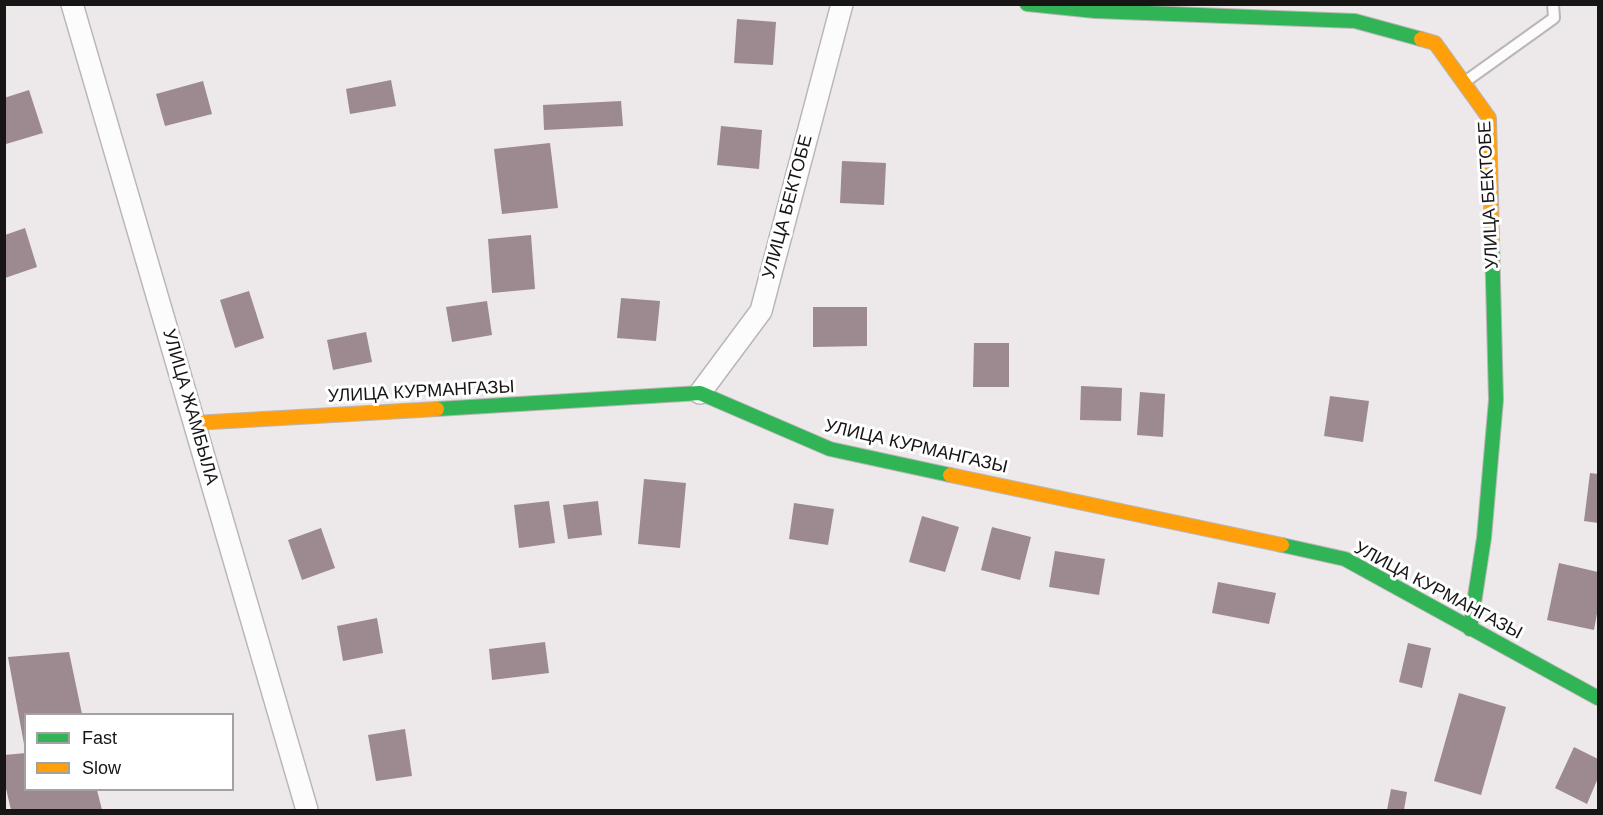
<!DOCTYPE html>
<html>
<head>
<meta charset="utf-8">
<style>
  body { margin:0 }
  #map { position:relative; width:1603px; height:815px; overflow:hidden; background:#ede8e9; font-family:Helvetica,sans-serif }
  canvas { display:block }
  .frame { position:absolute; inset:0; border:6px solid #181515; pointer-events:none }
  .legend { position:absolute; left:24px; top:713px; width:210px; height:78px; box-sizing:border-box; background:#fff; border:2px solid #a3a1a1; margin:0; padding:8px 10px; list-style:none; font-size:18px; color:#181515 }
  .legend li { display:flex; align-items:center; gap:12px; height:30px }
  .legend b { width:30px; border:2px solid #a3a1a1 }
</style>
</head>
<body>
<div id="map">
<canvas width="1603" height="815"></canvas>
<div class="frame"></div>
<ul class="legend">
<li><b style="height:8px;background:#30b455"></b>Fast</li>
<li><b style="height:8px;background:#ff9f0a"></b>Slow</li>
</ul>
</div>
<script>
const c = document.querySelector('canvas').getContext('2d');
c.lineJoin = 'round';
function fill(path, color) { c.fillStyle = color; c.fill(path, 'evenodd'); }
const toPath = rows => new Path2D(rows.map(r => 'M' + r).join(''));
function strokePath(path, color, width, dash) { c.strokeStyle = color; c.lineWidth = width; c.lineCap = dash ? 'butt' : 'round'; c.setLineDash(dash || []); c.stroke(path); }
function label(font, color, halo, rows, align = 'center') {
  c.font = font + ' Helvetica,sans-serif'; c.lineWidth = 6; c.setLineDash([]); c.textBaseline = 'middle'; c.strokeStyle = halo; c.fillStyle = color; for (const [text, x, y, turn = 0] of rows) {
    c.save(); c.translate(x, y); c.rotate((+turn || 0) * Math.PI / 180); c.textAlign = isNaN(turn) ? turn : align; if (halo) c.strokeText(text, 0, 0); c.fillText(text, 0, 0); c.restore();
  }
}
const building = toPath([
  [737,19,776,22,773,65,734,63],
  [391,80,396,106,350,114,346,89],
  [203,81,212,114,165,126,156,94],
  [29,90,43,133,6,144,4,98],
  [621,101,623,126,544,130,543,105],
  [721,126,762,130,759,169,717,165],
  [550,143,558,208,502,214,494,149],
  [842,161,886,163,884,205,840,203],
  [25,228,37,267,5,278,5,235],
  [531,235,535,289,492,293,488,239],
  [249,291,264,338,235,348,220,300],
  [621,298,660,301,656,341,617,338],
  [487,301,492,335,452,342,446,307],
  [813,307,867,307,867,346,813,347],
  [366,332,372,362,333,370,327,340],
  [974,343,1009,343,1009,387,973,387],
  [1081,386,1122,388,1121,421,1080,420],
  [1140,392,1165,394,1163,437,1137,435],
  [1330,396,1369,401,1363,442,1324,436],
  [1590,473,1598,474,1598,523,1584,521],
  [644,479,686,483,680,548,638,544],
  [549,501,555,543,519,548,514,505],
  [598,501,602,535,568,539,563,505],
  [794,503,834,509,828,545,789,539],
  [922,516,959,527,945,572,909,562],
  [992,527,1031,537,1020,580,981,570],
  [321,528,335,568,302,580,288,540],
  [1055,551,1105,559,1099,595,1049,587],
  [1559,563,1598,572,1598,608,1594,630,1547,620],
  [1218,582,1276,593,1269,624,1212,613],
  [377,618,383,653,343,661,337,626],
  [545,642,549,673,492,680,489,649],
  [1408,643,1431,648,1422,688,1399,682],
  [69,652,82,714,26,714,24,744,8,657],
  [1459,693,1506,707,1481,795,1434,781],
  [405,729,412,776,376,781,368,735],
  [1574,747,1598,759,1598,778,1587,804,1555,788],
  [26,753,26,790,97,790,102,810,11,810,4,780,4,755],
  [1391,789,1407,792,1404,810,1387,810]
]);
const lane = toPath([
  [1466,81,1554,18,1553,4]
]);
const street = toPath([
  [72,4,307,810],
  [700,393,761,311,842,4]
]);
const fast = toPath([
  [1027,4,1095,11,1355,21,1421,39],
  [437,409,700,393,830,449,950,475],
  [1282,545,1345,559,1598,698],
  [1470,629,1484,538,1496,400,1492,240]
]);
const slow = toPath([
  [1421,39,1435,43,1489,118,1492,240],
  [194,423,437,409],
  [950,475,1282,545]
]);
const streetNames = [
  ["УЛИЦА БЕКТОБЕ",1489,195,-93],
  ["УЛИЦА БЕКТОБЕ",788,207,-75],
  ["УЛИЦА КУРМАНГАЗЫ",421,392,-3],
  ["УЛИЦА ЖАМБЫЛА",190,407,74],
  ["УЛИЦА КУРМАНГАЗЫ",916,447,13],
  ["УЛИЦА КУРМАНГАЗЫ",1438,591,28]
];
fill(building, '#9c8a90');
strokePath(lane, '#bab6b7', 14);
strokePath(street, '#bab6b7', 24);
strokePath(fast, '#bab6b7', 16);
strokePath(slow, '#bab6b7', 16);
strokePath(lane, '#fcfcfc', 10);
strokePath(street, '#fcfcfc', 21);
strokePath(fast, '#30b455', 14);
strokePath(slow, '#ff9f0a', 14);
label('18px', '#181515', '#fff', streetNames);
</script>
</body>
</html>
